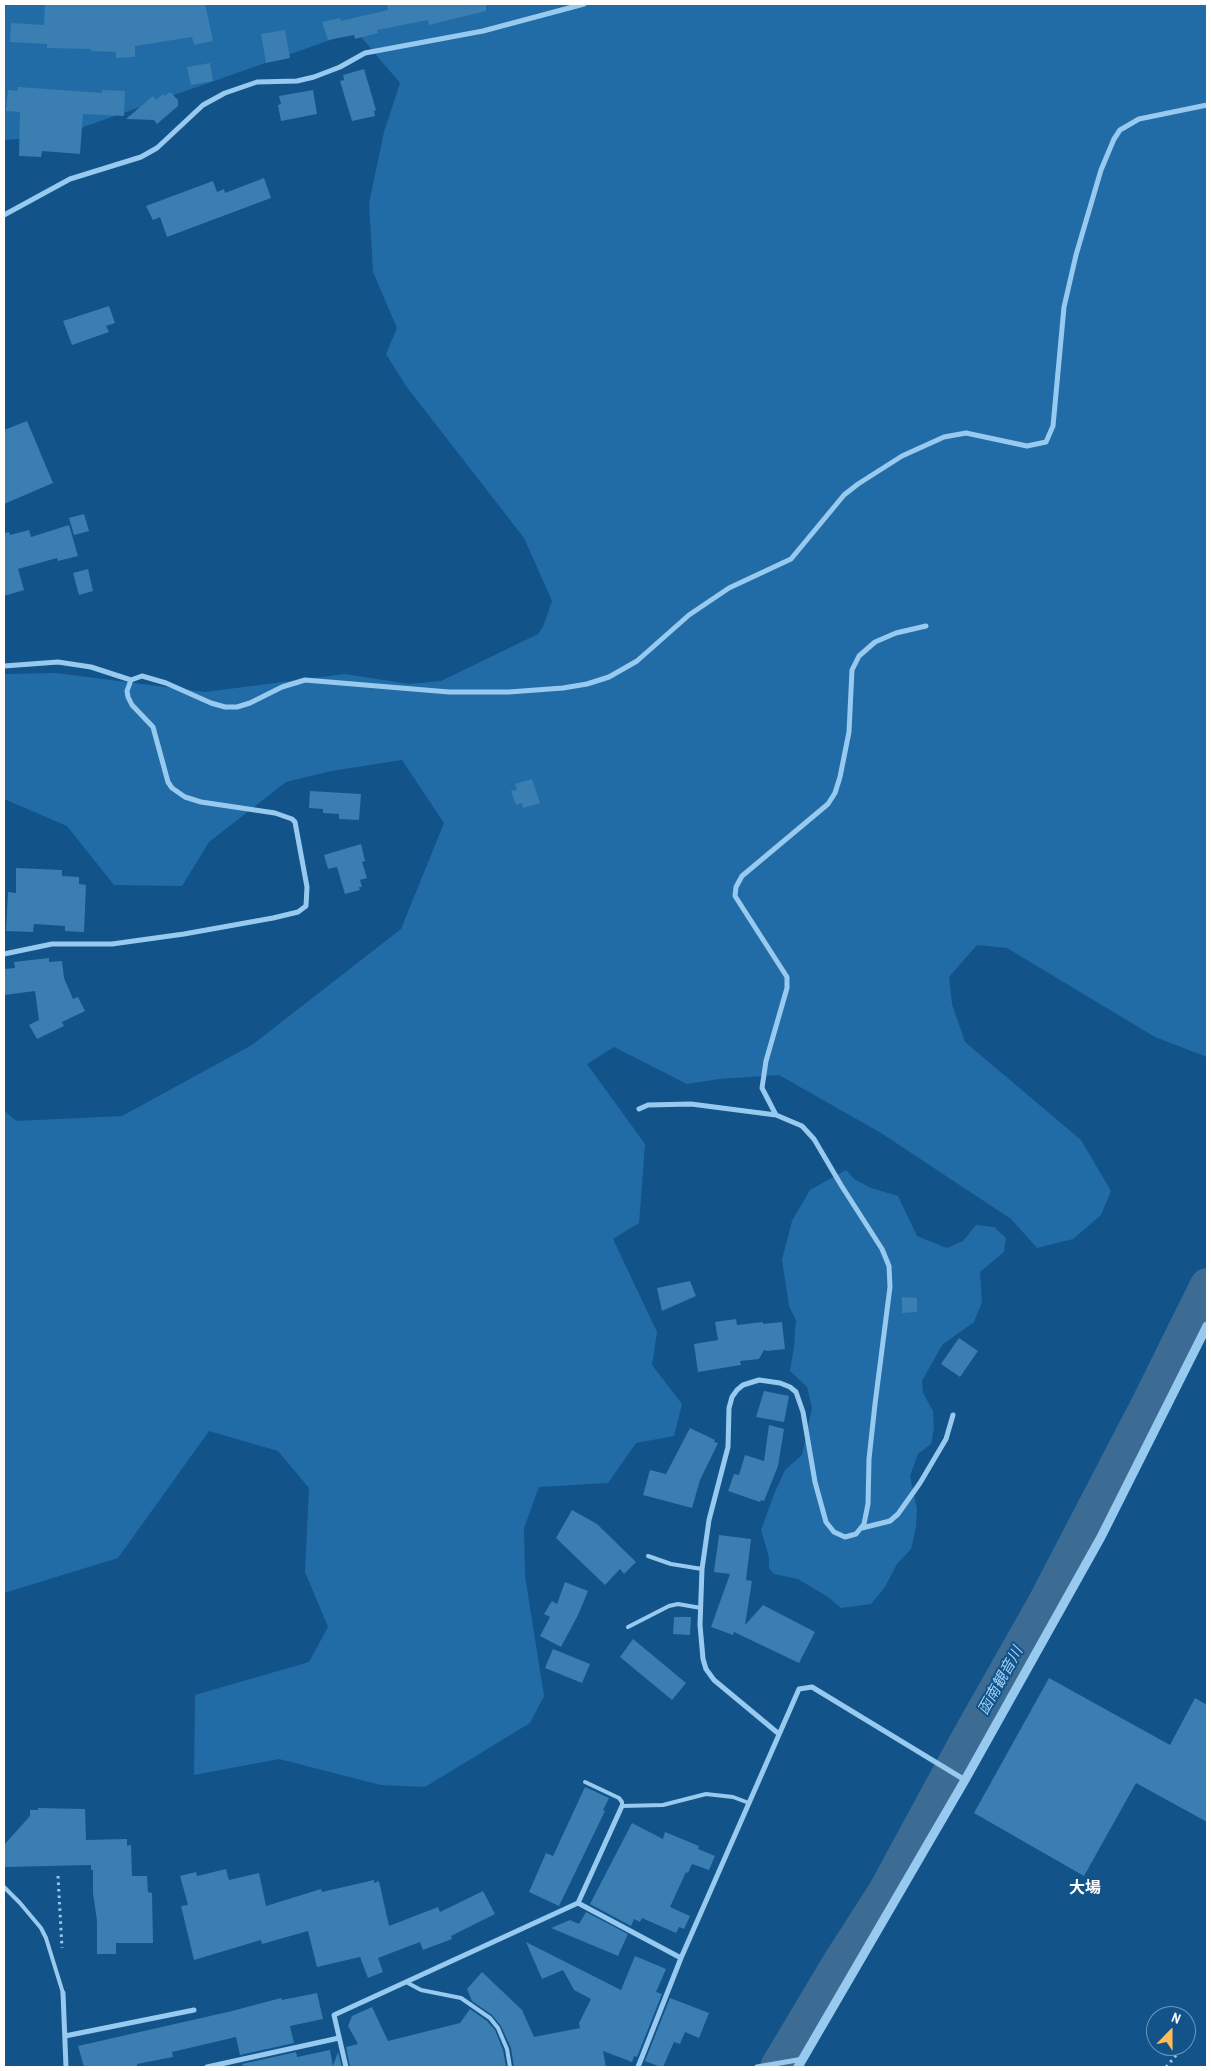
<!DOCTYPE html>
<html>
<head>
<meta charset="utf-8">
<style>
  body { margin:0 }
  #map { position:relative; width:1211px; height:2071px; overflow:hidden; background:#125389; font-family:"Archivo Narrow",sans-serif }
  canvas { display:block }
  .frame { position:absolute; inset:0; border:5px solid #fff; pointer-events:none }
  .north { position:absolute; left:1146px; top:2006px; width:50px; height:50px; box-sizing:border-box; background:#125389; border:1px solid #7198b8; border-radius:50%; rotate:22deg; font-size:14px; font-weight:700; line-height:20px; text-align:center; color:#fff }
  .north::after { content:''; display:block; margin:auto; width:18px; height:22px; background:#ffbc57; clip-path:polygon(50% 0,100% 100%,50% 72%,0 100%) }
</style>
</head>
<body>
<div id="map">
<canvas width="1211" height="2071"></canvas>
<div class="frame"></div>
<div class="north">N</div>
</div>
<script>
const c = document.querySelector('canvas').getContext('2d');
c.lineJoin = 'round';
function fill(path, color) { c.fillStyle = color; c.fill(path, 'evenodd'); }
const toPath = rows => new Path2D(rows.map(r => 'M' + r).join(''));
function strokePath(path, color, width, dash) { c.strokeStyle = color; c.lineWidth = width; c.lineCap = dash ? 'butt' : 'round'; c.setLineDash(dash || []); c.stroke(path); }
function label(font, color, halo, rows, align = 'center') {
  c.font = font + ' "Archivo Narrow","Noto Sans JP",sans-serif'; c.lineWidth = 4; c.setLineDash([]); c.textBaseline = 'middle'; c.strokeStyle = halo; c.fillStyle = color; for (const [text, x, y, turn = 0] of rows) {
    c.save(); c.translate(x, y); c.rotate((+turn || 0) * Math.PI / 180); c.textAlign = isNaN(turn) ? turn : align; if (halo) c.strokeText(text, 0, 0); c.fillText(text, 0, 0); c.restore();
  }
}
const green = toPath([
  [4,4,1207,4,1207,1057,1155,1037,1007,948,977,945,949,977,952,1004,965,1042,1081,1140,1111,1191,1101,1215,1073,1239,1037,1248,1011,1219,881,1133,779,1075,719,1079,687,1084,614,1047,587,1064,645,1144,639,1223,613,1239,657,1332,652,1365,682,1404,674,1436,636,1443,608,1483,539,1487,524,1528,525,1576,544,1696,530,1723,425,1787,381,1785,279,1759,194,1775,195,1695,309,1662,328,1627,305,1572,309,1488,278,1451,209,1431,118,1558,4,1593,4,1110,16,1121,122,1116,252,1045,401,929,444,823,402,760,331,771,286,782,209,842,182,886,114,885,67,826,4,799,4,674,56,673,205,692,345,674,409,684,441,681,538,634,543,627,552,601,524,538,406,386,386,354,397,328,373,272,369,203,384,132,400,83,356,31,58,136,4,140],
  [846,1170,854,1179,871,1188,898,1196,917,1236,947,1248,963,1241,976,1225,994,1227,1006,1238,1004,1252,980,1272,982,1302,974,1322,942,1345,922,1381,923,1393,933,1411,934,1428,931,1444,918,1454,910,1476,917,1509,916,1527,911,1549,897,1564,885,1587,871,1604,841,1608,828,1597,798,1579,774,1574,769,1568,769,1557,761,1530,775,1492,785,1470,802,1455,812,1408,807,1387,790,1371,794,1346,796,1320,789,1306,782,1260,792,1221,810,1190]
]);
const river = toPath([
  [777,2067,839,1963,884,1893,967,1740,1045,1602,1148,1404,1207,1285]
]);
const building = toPath([
  [45,4,205,4,213,41,194,45,192,37,135,46,135,57,116,58,116,52,91,51,91,49,47,48,47,44,10,42,11,23,44,25],
  [387,4,486,4,486,11,429,25,428,20,377,30,378,33,355,39,354,35,328,40,322,22,340,18,341,21,388,10],
  [285,30,290,58,266,63,261,34],
  [210,63,213,81,191,85,187,67],
  [364,69,376,110,374,111,375,116,352,121,340,81,344,80,343,75],
  [18,87,102,93,102,90,125,91,124,116,83,114,80,154,42,151,41,157,19,156,20,112,6,111,8,90,17,91],
  [313,90,317,114,281,121,278,105,281,104,279,96],
  [170,92,178,100,178,106,157,124,154,120,126,119,153,96,156,100,163,94,165,96],
  [264,178,271,198,167,237,160,217,153,220,146,206,213,181,217,192,224,189,225,193],
  [109,306,115,323,106,326,109,332,72,345,63,321],
  [27,421,53,483,4,504,4,430],
  [84,514,89,531,74,535,69,518],
  [69,525,78,556,58,561,57,558,18,569,24,590,4,596,4,533,9,532,10,535,29,530,31,537],
  [88,569,93,591,79,595,73,573],
  [532,779,540,803,523,808,522,803,516,805,511,791,517,790,515,784],
  [310,791,361,794,359,820,339,819,339,814,323,813,323,809,309,808],
  [361,844,365,861,362,862,367,878,360,880,362,887,359,887,360,890,345,894,337,867,328,869,324,855],
  [16,868,62,870,62,876,79,877,79,884,86,885,84,932,65,931,65,926,34,924,33,932,6,931,8,892,16,893],
  [49,958,49,962,62,961,64,978,73,999,78,997,85,1011,62,1022,64,1026,37,1039,29,1025,39,1020,35,991,4,995,4,969,15,968,14,962],
  [690,1281,696,1296,662,1311,657,1288],
  [902,1297,917,1298,917,1312,902,1313],
  [736,1319,737,1325,763,1322,763,1324,782,1322,785,1349,767,1351,764,1350,759,1359,740,1361,741,1365,698,1372,694,1344,718,1340,715,1322],
  [959,1338,978,1351,960,1377,941,1364],
  [764,1391,789,1396,784,1422,756,1417],
  [769,1425,784,1429,778,1466,764,1501,761,1500,760,1502,728,1491,734,1474,739,1475,745,1455,764,1461],
  [690,1428,715,1440,714,1442,718,1443,700,1480,692,1508,643,1495,650,1470,666,1474],
  [572,1510,597,1524,636,1562,624,1574,620,1569,605,1585,556,1538],
  [719,1535,751,1539,746,1580,752,1581,745,1625,763,1605,815,1632,799,1663,734,1632,733,1635,711,1627,730,1574,714,1572],
  [565,1582,588,1591,578,1615,561,1647,540,1636,550,1617,544,1614,552,1601,557,1604],
  [674,1617,691,1617,690,1635,673,1634],
  [633,1639,686,1683,672,1700,620,1657],
  [553,1649,590,1664,582,1683,545,1668],
  [1049,1678,1170,1745,1195,1698,1207,1705,1207,1822,1136,1783,1084,1876,974,1813],
  [585,1787,609,1798,603,1810,605,1811,559,1906,529,1892,546,1853,553,1856],
  [38,1808,85,1809,86,1840,127,1839,127,1846,131,1845,132,1876,147,1876,148,1892,152,1893,153,1943,116,1943,116,1954,97,1954,97,1921,93,1893,93,1870,91,1870,91,1865,4,1867,4,1845,30,1816,30,1810,38,1810],
  [632,1823,663,1839,665,1832,699,1846,698,1849,715,1856,709,1870,692,1864,688,1873,686,1872,670,1907,690,1916,684,1929,679,1927,676,1933,642,1918,640,1922,634,1919,631,1926,590,1904],
  [226,1869,229,1880,259,1873,266,1906,321,1889,322,1892,374,1880,374,1883,379,1881,389,1926,438,1907,440,1912,483,1891,495,1914,451,1936,452,1939,423,1950,420,1942,378,1958,383,1972,368,1978,360,1957,317,1967,308,1931,262,1944,261,1940,194,1960,181,1906,188,1905,180,1876,196,1872,197,1876],
  [586,1912,628,1934,618,1956,551,1928,570,1920,579,1924],
  [526,1942,621,1990,635,1956,666,1969,656,1992,662,1994,637,2057,634,2056,632,2062,603,2051,606,2067,514,2067,511,2048,501,2026,492,2015,472,2001,467,1989,482,1972,522,2010,534,2037,580,2028,579,2023,591,1999,574,1990,563,1970,542,1979],
  [317,1993,323,2019,290,2026,294,2043,240,2055,236,2037,172,2052,173,2057,137,2064,137,2067,84,2067,78,2046,232,2011,281,1998,282,2000],
  [670,1998,709,2013,699,2038,685,2032,680,2044,674,2042,663,2067,661,2067,645,2061],
  [372,2007,388,2041,460,2023,470,2009,487,2021,495,2030,503,2050,506,2067,350,2067,346,2047,358,2044,348,2026,352,2016],
  [330,2050,333,2066,338,2052,342,2067,243,2067,242,2064,296,2052,297,2057]
]);
const path = toPath([
  [58,1876,62,1948],
  [1186,2044,1191,2038],
  [1166,2067,1184,2046]
]);
const service = toPath([
  [648,1556,671,1564,702,1569],
  [628,1627,669,1606,678,1604,701,1608],
  [585,1782,619,1798,622,1802,622,1806,663,1805,706,1794,733,1797,749,1803],
  [4,1887,20,1903,41,1928,46,1938,63,1993],
  [406,1982,421,1990,461,1998,490,2018,498,2028,507,2049,510,2067]
]);
const minor = toPath([
  [4,215,70,179,141,157,157,148,203,105,225,93,257,82,297,81,314,77,340,67,365,53,483,31,584,4],
  [4,666,58,662,91,667,131,680,142,676,166,683,211,703,225,707,237,707,250,703,282,687,305,680,449,692,509,692,563,688,587,684,609,677,637,661,689,615,729,588,791,559,844,495,858,484,902,456,944,437,966,433,1027,446,1046,442,1053,426,1064,307,1076,255,1101,170,1114,139,1120,130,1139,119,1207,105],
  [4,954,52,944,112,944,184,934,273,918,298,912,306,906,307,887,295,822,292,819,275,813,201,802,185,797,172,788,168,782,153,727,132,705,128,697,127,691,131,680],
  [639,1109,648,1105,691,1104,776,1115,802,1126,814,1139,841,1185,882,1249,889,1266,890,1287,875,1404,869,1459,868,1504,864,1524,856,1534,845,1537,834,1532,826,1522,815,1482,803,1412,796,1392,790,1387,780,1383,759,1380,743,1385,737,1390,732,1397,729,1408,728,1447,709,1520,702,1569,700,1625,703,1659,706,1669,714,1680,779,1734],
  [776,1115,762,1088,766,1061,787,988,787,977,735,896,736,887,742,876,828,804,835,793,840,777,849,732,852,670,859,656,875,642,896,633,926,626],
  [862,1528,890,1521,898,1514,920,1483,946,1439,953,1415],
  [578,1903,681,1958],
  [63,1993,66,2067],
  [65,2036,194,2010],
  [207,2067,339,2038],
  [346,2067,334,2015,578,1903,622,1806],
  [638,2067,681,1958,799,1689,812,1687,965,1780],
  [757,2067,803,2059]
]);
const tertiary = toPath([
  [798,2067,965,1780,1101,1537,1207,1326]
]);
const waterNames = [
  ["函南観音川",1001,1681,-61]
];
const quarterNames = [
  ["大場",1085,1889]
];
fill(green, '#216ca7');
strokePath(river, '#3c6c94', 34);
fill(building, '#3b7eb2');
strokePath(path, '#98caf0', 3, [2.5, 4]);
strokePath(service, '#98caf0', 4);
strokePath(minor, '#98caf0', 5);
strokePath(tertiary, '#98caf0', 9);
label('italic 15px', '#a3d3f8', '#125389', waterNames);
label('bold 16px', '#fff', '#125389', quarterNames);
</script>
</body>
</html>
